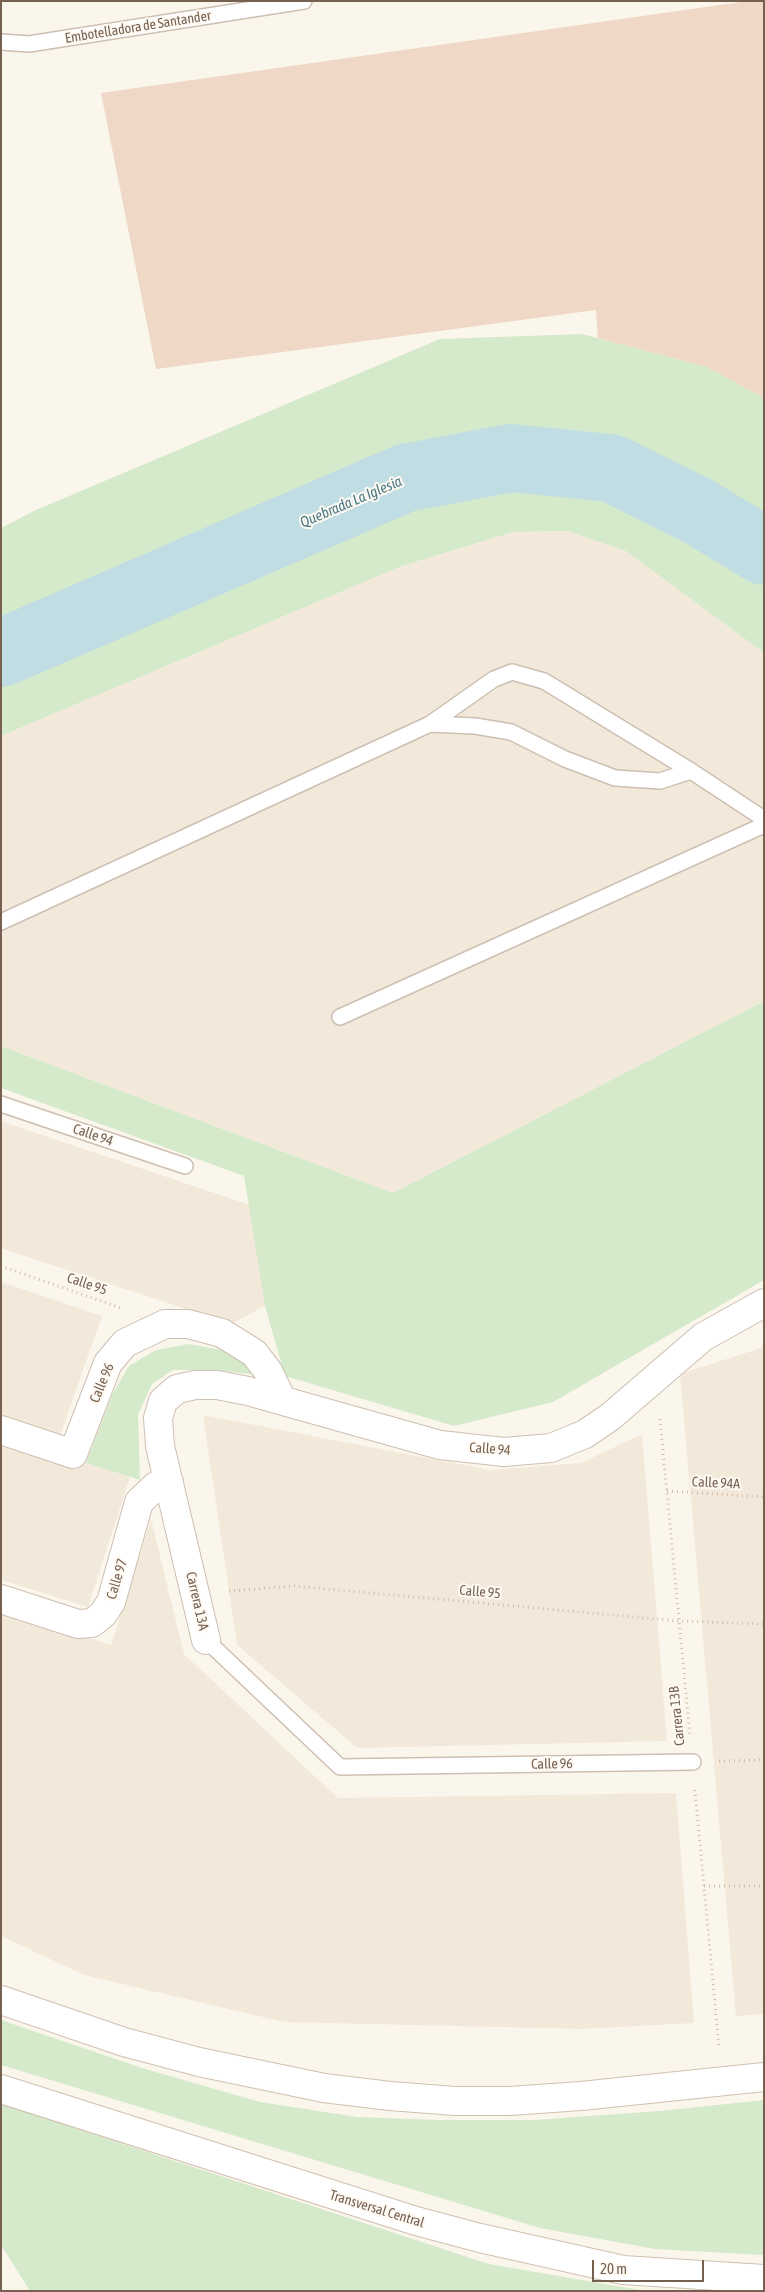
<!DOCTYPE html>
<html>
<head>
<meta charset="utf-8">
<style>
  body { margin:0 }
  #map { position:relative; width:765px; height:2292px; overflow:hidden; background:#fbf6ec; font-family:"Asap Condensed",sans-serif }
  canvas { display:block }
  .frame { position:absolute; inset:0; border:2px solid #766050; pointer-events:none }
  .scale { position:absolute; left:592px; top:2260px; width:112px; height:22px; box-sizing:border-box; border:2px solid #766050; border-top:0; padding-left:6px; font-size:15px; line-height:18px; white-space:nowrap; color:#766050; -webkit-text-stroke:4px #fefaf3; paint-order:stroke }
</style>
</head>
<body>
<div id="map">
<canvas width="765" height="2292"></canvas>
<div class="frame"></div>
<div class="scale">20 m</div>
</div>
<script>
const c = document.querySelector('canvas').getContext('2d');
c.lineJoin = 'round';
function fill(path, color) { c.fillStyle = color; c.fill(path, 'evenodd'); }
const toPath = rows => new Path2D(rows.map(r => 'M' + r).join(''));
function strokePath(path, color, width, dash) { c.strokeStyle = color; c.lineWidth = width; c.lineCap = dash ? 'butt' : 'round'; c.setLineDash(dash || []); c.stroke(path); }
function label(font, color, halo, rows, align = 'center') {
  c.font = font + ' "Asap Condensed",sans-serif'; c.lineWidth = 4; c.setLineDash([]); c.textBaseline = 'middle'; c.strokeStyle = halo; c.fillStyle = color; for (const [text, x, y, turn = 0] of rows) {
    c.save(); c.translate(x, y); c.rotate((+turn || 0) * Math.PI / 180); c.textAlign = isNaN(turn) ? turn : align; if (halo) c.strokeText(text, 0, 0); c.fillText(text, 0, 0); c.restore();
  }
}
const residential = toPath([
  [567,531,626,551,764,653,764,1001,393,1193,1,1046,1,736,402,566,513,532],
  [1,1121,250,1205,265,1306,231,1324,1,1248],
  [1,1282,102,1316,60,1436,1,1416],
  [764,1347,764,2014,736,2016,680,1374],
  [203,1415,490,1470,581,1463,642,1434,667,1741,357,1748,237,1645],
  [1,1436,130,1477,88,1607,1,1580],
  [151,1519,184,1654,338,1798,676,1793,694,2023,582,2029,284,2022,84,1975,1,1936,1,1610,111,1645]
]);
const green = toPath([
  [582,334,707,367,764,398,764,653,626,551,567,531,513,532,402,566,1,736,1,528,36,510,440,339],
  [764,1001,764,1280,553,1402,454,1426,285,1376,265,1306,244,1176,1,1088,1,1046,393,1193],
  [189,1344,226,1351,259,1375,214,1370,173,1370,152,1384,138,1415,140,1480,86,1463,113,1393,129,1366,156,1350],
  [1,2020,142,2068,260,2102,357,2117,439,2120,534,2120,660,2111,764,2100,764,2255,655,2249,540,2228,1,2065],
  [1,2104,489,2264,646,2291,30,2291,1,2245]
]);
const river = toPath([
  [1,653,405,478,511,458,611,468,696,510,764,551]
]);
const building = toPath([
  [748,1,764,1,764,398,707,367,598,338,596,310,156,369,101,93]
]);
const path = toPath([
  [1,1266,121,1308],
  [660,1419,690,1736],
  [667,1491,764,1497],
  [229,1591,294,1586,679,1621,764,1624],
  [719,1761,764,1760],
  [695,1790,719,2047],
  [704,1886,764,1886]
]);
const lane = toPath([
  [1,42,29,44,304,1],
  [430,724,475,726,511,732,565,759,615,778,660,781,691,771],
  [1,922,430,724,494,679,512,672,544,681,691,771,764,819],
  [340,1017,764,825],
  [1,1104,185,1166],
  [206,1640,340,1767,693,1762]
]);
const street = toPath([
  [1,1430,73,1454,108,1363,125,1343,165,1324,188,1324,222,1333,254,1353,268,1371,282,1400],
  [1,1599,78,1624,92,1623,103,1614,111,1602,139,1502,156,1486,169,1482],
  [206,1640,160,1446,158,1418,163,1401,177,1389,195,1385,217,1385,248,1391,440,1445,504,1452,551,1448,585,1434,610,1417,703,1337,764,1303]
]);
const secondary = toPath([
  [1,2000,124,2042,199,2062,324,2088,390,2096,455,2101,509,2101,581,2096,764,2077],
  [1,2089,416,2221,480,2238,623,2270,764,2279]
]);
const streetNames = [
  ["Embotelladora de Santander",138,27,-9],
  ["Calle 94",93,1135,19],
  ["Calle 95",87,1284,19],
  ["Calle 96",102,1383,-67],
  ["Calle 94",490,1449,4],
  ["Calle 94A",716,1483,3],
  ["Calle 97",117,1579,-73],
  ["Calle 95",480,1592,5],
  ["Carrera 13A",197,1601,77],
  ["Carrera 13B",677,1716,-96],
  ["Calle 96",552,1764,-1],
  ["Transversal Central",377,2209,17]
];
const waterNames = [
  ["Quebrada La Iglesia",351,502,-23]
];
fill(residential, '#f3e9db');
fill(green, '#d5e9cb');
strokePath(river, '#c1dde4', 68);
fill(building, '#efd8c6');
strokePath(lane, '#cdbfb2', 18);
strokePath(street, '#cdbfb2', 30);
strokePath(secondary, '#d0c0b0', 30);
strokePath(path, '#d4bca8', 3, [1, 4]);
strokePath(lane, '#fff', 15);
strokePath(street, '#fff', 28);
strokePath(secondary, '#fff', 28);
label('14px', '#766050', '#fefaf3', streetNames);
label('italic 15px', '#4b7a87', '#fefaf3', waterNames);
</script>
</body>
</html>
